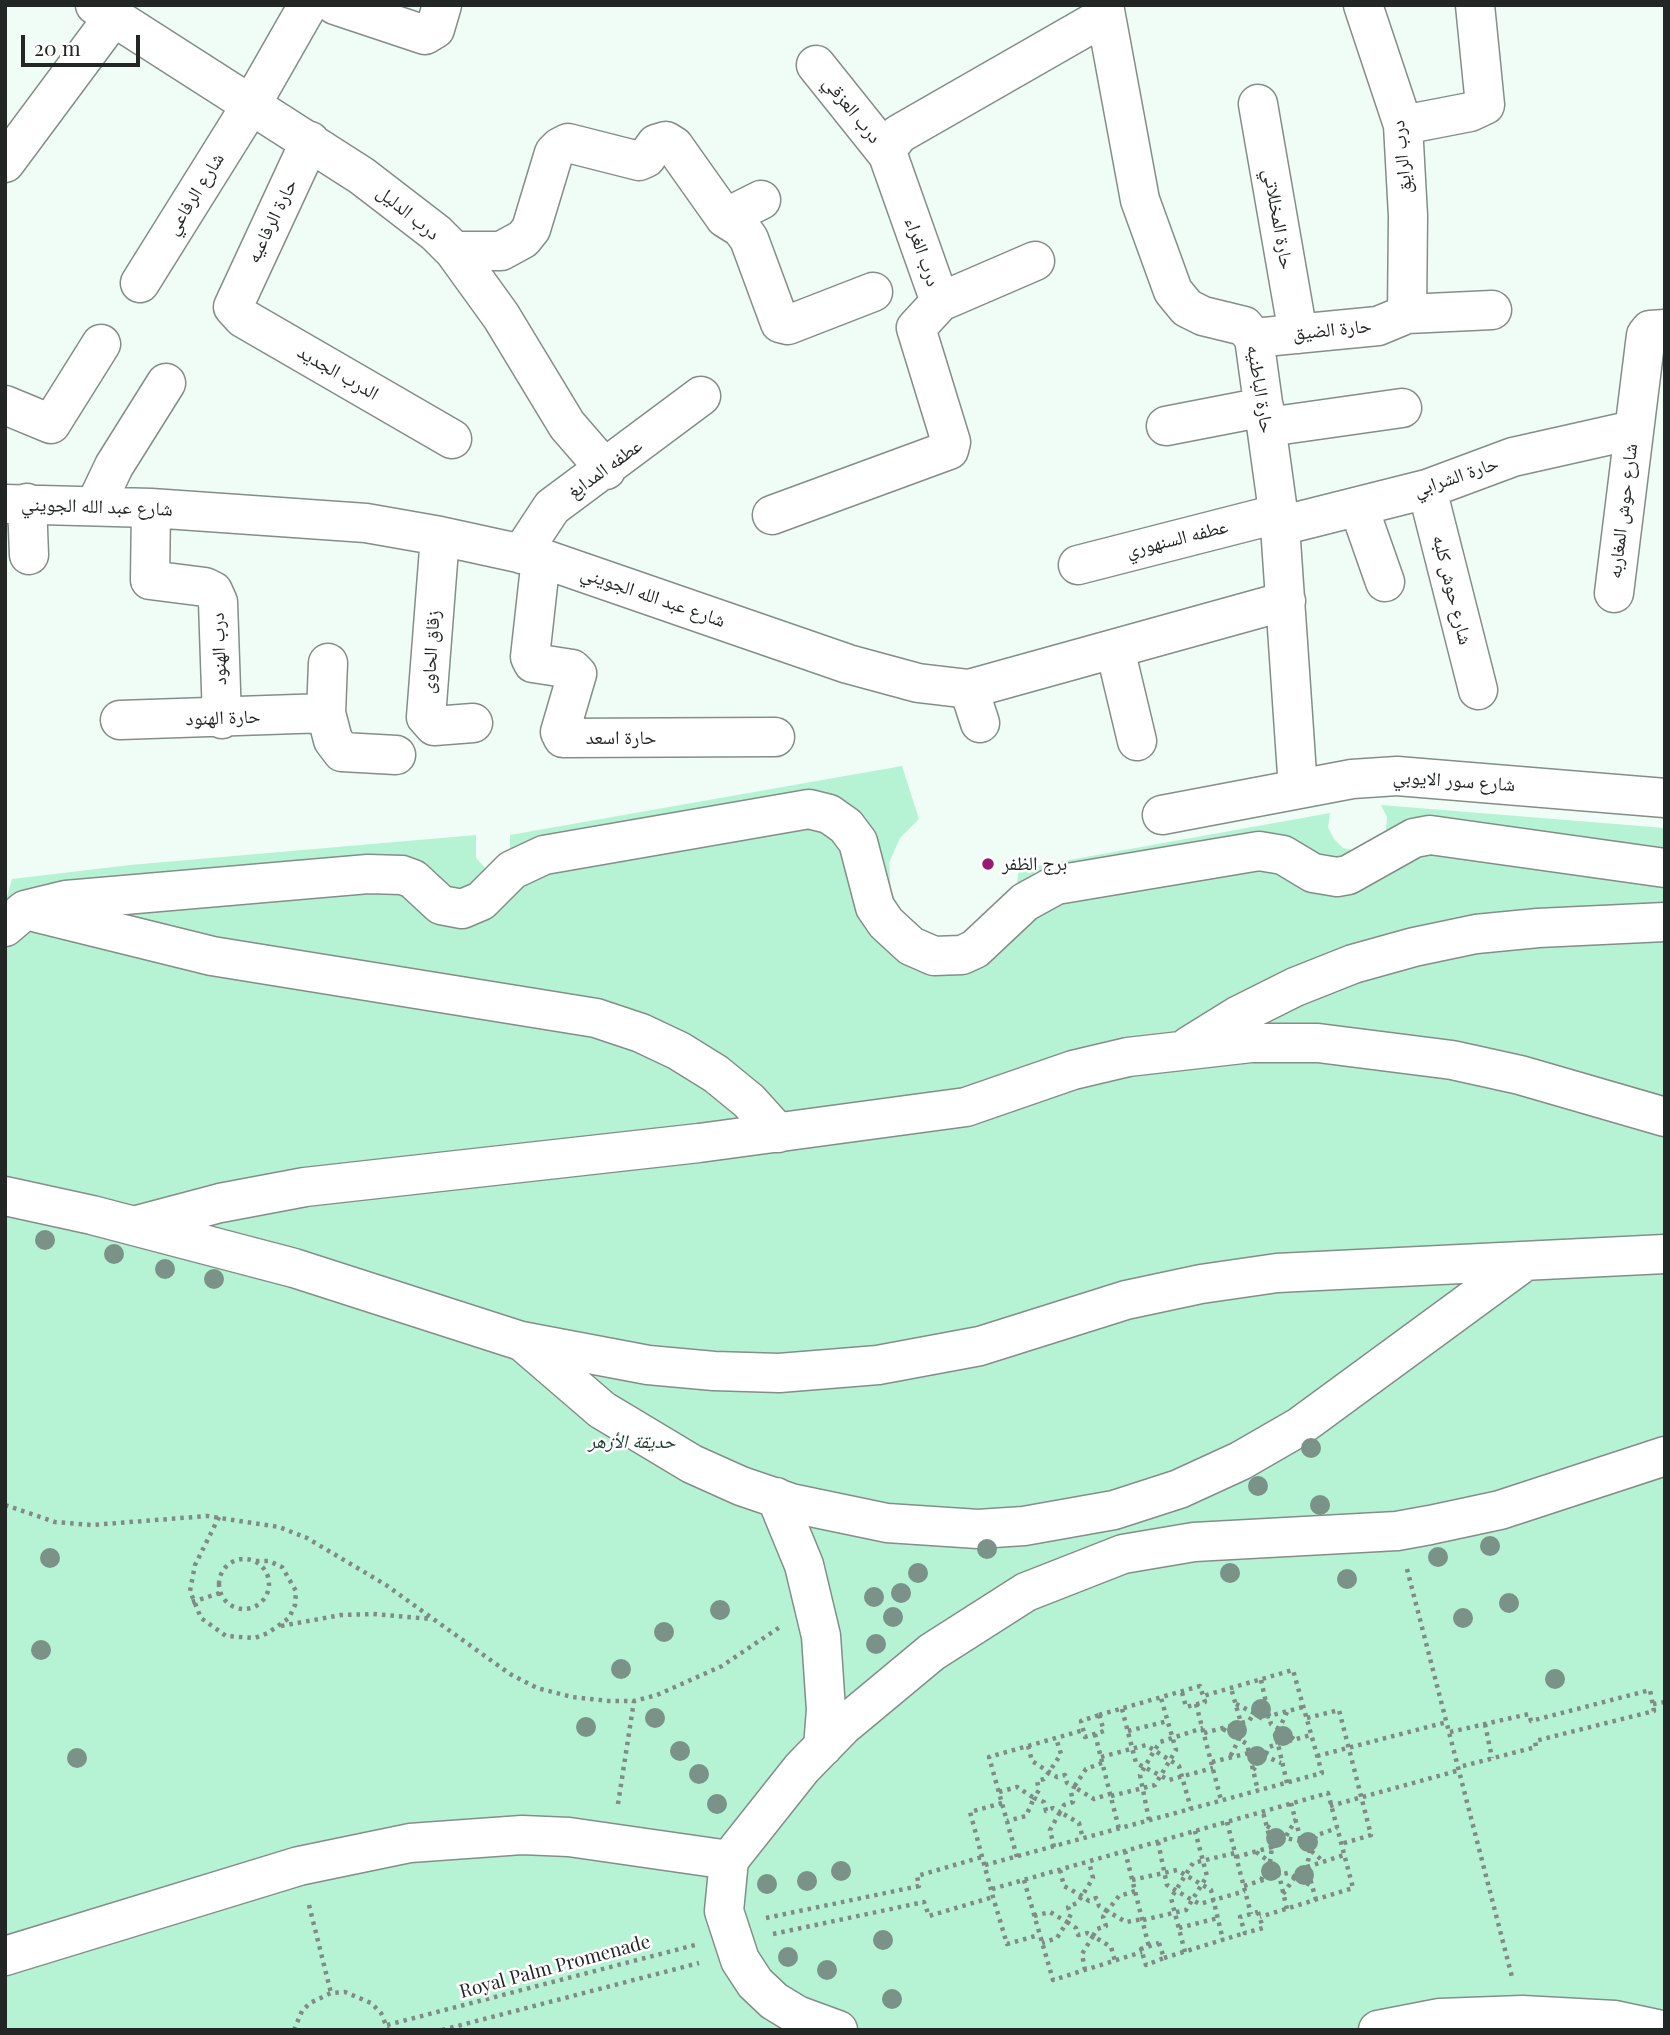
<!DOCTYPE html>
<html>
<head>
<meta charset="utf-8">
<style>
  body { margin:0 }
  #map { position:relative; width:1670px; height:2035px; overflow:hidden; background:#f0fcf6; font-family:"Playfair Display",serif }
  canvas { display:block }
  .frame { position:absolute; inset:0; border:7px solid #222624; pointer-events:none }
  .scale { position:absolute; left:21px; top:35px; width:119px; height:32px; box-sizing:border-box; border:4px solid #222624; border-top:0; padding-left:9px; font-size:21px; line-height:24px; white-space:nowrap; color:#222624; -webkit-text-stroke:5px #fff; paint-order:stroke }
</style>
</head>
<body>
<div id="map">
<canvas width="1670" height="2035"></canvas>
<div class="frame"></div>
<div class="scale">20 m</div>
</div>
<script>
const c = document.querySelector('canvas').getContext('2d');
c.lineJoin = 'round';
function fill(path, color) { c.fillStyle = color; c.fill(path, 'evenodd'); }
const toPath = rows => new Path2D(rows.map(r => 'M' + r).join(''));
function strokePath(path, color, width, dash) { c.strokeStyle = color; c.lineWidth = width; c.lineCap = dash ? 'butt' : 'round'; c.setLineDash(dash || []); c.stroke(path); }
function label(font, color, halo, rows, align = 'center') {
  c.font = font + ' "Playfair Display","Noto Naskh Arabic",serif'; c.lineWidth = 5; c.setLineDash([]); c.textBaseline = 'middle'; c.strokeStyle = halo; c.fillStyle = color; for (const [text, x, y, turn = 0] of rows) {
    c.save(); c.translate(x, y); c.rotate((+turn || 0) * Math.PI / 180); c.textAlign = isNaN(turn) ? turn : align; if (halo) c.strokeText(text, 0, 0); c.fillText(text, 0, 0); c.restore();
  }
}
const green = toPath([
  [902,766,919,819,900,838,889,863,891,891,904,916,925,933,952,940,979,935,1015,896,1019,869,1330,813,1328,827,1334,839,1343,848,1356,851,1380,842,1386,830,1387,817,1381,805,1665,828,1665,2030,5,2030,5,904,12,879,130,865,476,835,476,858,486,869,510,856,510,835]
]);
const path = toPath([
  [5,1505,55,1522,92,1525,207,1516,279,1527,307,1538,386,1585,510,1674,537,1688,572,1697,609,1701,634,1701,657,1695,722,1666,780,1627],
  [219,1517,195,1565,190,1591,201,1618,226,1636,255,1638,268,1633,289,1618,295,1605,296,1591,282,1567,269,1561,255,1561],
  '219 1584a25 25 0 1 1 50 0a25 25 0 1 1-50 0Z',
  [1407,1569,1512,1977],
  [192,1602,220,1593],
  [281,1626,341,1615,373,1614,432,1619],
  [1261,1680,1269,1716,1303,1707],
  [1196,1704,1221,1800],
  [1236,1704,1254,1713,1261,1718,1269,1716,1271,1724,1279,1729,1275,1735,1278,1744,1269,1747,1265,1756,1258,1751,1249,1753,1247,1744,1239,1739,1242,1732,1241,1723,1249,1721,1254,1713,1265,1698],
  [1653,1704,1665,1702],
  [1122,1709,1136,1763,1169,1780,1213,1768],
  [1287,1712,1279,1729,1294,1739],
  [1099,1715,1200,1686,1205,1702,1186,1707,1182,1692],
  [1099,1715,1104,1731,1085,1737,1081,1721,1099,1715],
  [1307,1718,1339,1710,1371,1835,1341,1844],
  [1485,1724,1492,1758],
  [1223,1729,1239,1739,1230,1757],
  [1128,1731,1168,1721],
  [1450,1732,1529,1714,1531,1721,1650,1690,1654,1711,1535,1741,1536,1747,1459,1767],
  [1204,1733,1241,1723,1231,1688],
  [1095,1734,1119,1829],
  [1028,1746,1032,1761,1049,1772,1057,1777,1065,1775,1067,1783,1074,1787,1071,1792,1073,1802,1064,1805,1060,1812,1053,1808,1046,1811,1044,1802,1034,1798,1039,1790,1037,1781,1044,1779,1049,1772,1061,1754,1056,1738],
  [1317,1756,1447,1722],
  [1101,1757,1146,1745,1179,1766,1191,1809],
  [1212,1762,1249,1753,1258,1791],
  [1102,1763,1086,1769,1074,1787,1094,1799,1110,1794],
  [1253,1770,1265,1756,1281,1763],
  [1287,1783,1278,1744,1311,1735],
  [999,1792,1017,1787,1034,1798,1026,1816,1007,1821],
  [1111,1796,1155,1785,1176,1750,1161,1698],
  [1002,1803,970,1812,993,1897,1007,1944,1039,1935],
  [1291,1803,1301,1841,1337,1828],
  [618,1804,634,1701],
  [1330,1806,1460,1770],
  [1149,1820,1140,1775,1154,1751,1160,1742,1203,1728],
  [1227,1822,1251,1914],
  [1267,1826,1285,1838,1301,1841,1303,1846,1310,1850,1307,1867,1299,1870,1295,1877,1288,1873,1279,1875,1277,1867,1270,1862,1272,1847,1279,1844,1285,1838,1296,1819],
  [1316,1836,1310,1850,1323,1861],
  [1158,1842,1167,1885,1192,1900,1200,1904,1245,1891],
  [1054,1847,1050,1830,1060,1812,1079,1823,1083,1839],
  [1125,1851,1149,1947],
  [1256,1852,1270,1862,1261,1880],
  [1017,1857,989,1757,1084,1730],
  [1236,1857,1272,1847,1263,1812],
  [985,1865,1322,1773,1293,1670,1203,1696],
  [1060,1870,1064,1886,1082,1896,1089,1901,1096,1898,1099,1906,1107,1911,1103,1917,1106,1926,1097,1929,1093,1936,1087,1933,1078,1935,1076,1928,1067,1922,1071,1914,1068,1907,1077,1903,1082,1896,1093,1878,1089,1862],
  [1024,1880,1053,1980,1142,1952],
  [1132,1880,1177,1870,1211,1890,1223,1940],
  [1244,1886,1279,1875,1287,1909],
  [992,1889,1328,1793,1353,1888,1260,1917],
  [1135,1891,1119,1896,1107,1911,1126,1922,1143,1919],
  [1283,1894,1295,1877,1312,1886],
  [1316,1900,1307,1867,1344,1855],
  [309,1905,331,1993],
  [1258,1912,1263,1928,1245,1933,1240,1917,1258,1912],
  [1034,1916,1050,1912,1067,1922,1057,1938,1042,1943],
  [766,1918,919,1886,917,1876,982,1857],
  [1143,1920,1186,1910,1207,1876,1195,1831],
  [1179,1928,1218,1918],
  [773,1934,924,1902,929,1916,993,1897],
  [1159,1943,1164,1958,1146,1965,1141,1949,1159,1943],
  [1185,1952,1171,1898,1193,1863,1235,1853],
  [1164,1958,1245,1933],
  [1085,1970,1082,1954,1093,1936,1111,1947,1115,1961],
  [387,2025,695,1945],
  [294,2030,302,2011,310,2003,331,1993,345,1992,371,2003,381,2013,388,2030],
  [442,2030,699,1963]
]);
const minor = toPath([
  [95,5,362,176,436,233,454,251,501,251,523,239,531,229,554,153,560,147,568,143,639,161,646,158,656,144,666,141,674,146,725,218,741,228,749,239,780,323,788,325,873,292],
  [335,5,425,35,435,29,442,5],
  [1104,5,1140,200,1173,291,1187,308,1203,316,1244,326,1254,338,1280,526,1298,789],
  [1363,5,1403,125,1408,216,1407,314],
  [816,65,888,155],
  [1258,104,1298,334],
  [1403,125,1470,112,1485,105,1475,5],
  [310,141,233,307,243,318,452,439],
  [5,163,112,19],
  [725,218,761,200],
  [454,251,501,316,567,425,606,470],
  [140,283,251,105,308,5],
  [940,302,1035,261],
  [1254,338,1378,326,1407,314,1492,310],
  [5,405,51,424,101,344],
  [1166,426,1264,407],
  [1268,427,1402,408],
  [1427,489,1478,690],
  [27,503,29,555],
  [5,504,151,508,366,523,440,536,541,558,848,664,918,683,969,689,1286,601],
  [95,506,114,466,166,383],
  [151,508,150,580,205,587,213,591,218,602,222,719],
  [1359,508,1385,582],
  [772,515,949,450,951,442,916,328,940,302,888,155,889,147,899,134,1105,16],
  [1280,526,1427,489,1513,457,1633,430],
  [440,536,426,717,434,726,473,723],
  [521,554,552,507,701,396],
  [541,558,530,657,533,663,572,669,577,674,560,732,563,738,775,737],
  [1078,565,1277,514],
  [1614,593,1646,335,1650,330,1665,329],
  [1115,649,1137,741],
  [328,663,326,713,333,740,342,752,396,755],
  [969,689,980,723],
  [120,720,326,713],
  [1162,815,1352,779,1397,776,1665,798],
  [38,913,212,956,596,1018,641,1033,679,1051,716,1074,749,1101,778,1133],
  [5,927,25,910,66,900,368,874,402,875,413,879,441,905,462,909,481,901,512,870,544,855,809,809,829,814,846,826,858,842,875,907,886,923,911,946,934,956,962,955,975,949,1025,902,1056,885,1259,851,1283,855,1313,873,1337,877,1348,875,1414,838,1430,835,1665,868],
  [1189,1046,1239,1015,1295,987,1353,964,1414,947,1476,934,1538,928,1665,922],
  [5,1196,92,1215,294,1268,521,1341,648,1365,714,1371,779,1373,878,1365,980,1346,1126,1300,1201,1284,1277,1273,1665,1254],
  [137,1225,220,1203,305,1187,699,1143,966,1107,1073,1070,1128,1057,1251,1043,1318,1043,1452,1060,1520,1075,1665,1117],
  [523,1342,602,1410,692,1464,741,1486,791,1503,887,1523,978,1529,1024,1526,1114,1510,1179,1489,1240,1461,1299,1427,1524,1262],
  [776,1497,804,1565,821,1636,826,1710,823,1747],
  [5,1956,299,1866,410,1843,522,1835,569,1837,729,1860],
  [838,2030,797,2015,774,2001,755,1983,740,1960,724,1911,729,1860,802,1768,843,1726,932,1652,1026,1592,1123,1554,1194,1542,1397,1531,1430,1525,1500,1510,1665,1456],
  [1378,2030,1440,2018,1522,2015,1615,2020,1662,2030]
]);
const trees = [
  [45,1240],
  [114,1254],
  [165,1269],
  [214,1279],
  [1311,1448],
  [1258,1486],
  [1320,1505],
  [1490,1546],
  [987,1549],
  [1438,1557],
  [50,1558],
  [918,1573],
  [1230,1573],
  [1347,1579],
  [901,1593],
  [874,1597],
  [1509,1603],
  [720,1610],
  [893,1617],
  [1463,1618],
  [664,1632],
  [876,1644],
  [41,1650],
  [621,1669],
  [1555,1679],
  [1261,1709],
  [655,1718],
  [586,1727],
  [1237,1730],
  [1283,1736],
  [680,1751],
  [1257,1756],
  [77,1758],
  [699,1774],
  [717,1804],
  [1276,1838],
  [1308,1842],
  [841,1871],
  [1271,1871],
  [1304,1875],
  [807,1881],
  [767,1884],
  [883,1940],
  [788,1957],
  [827,1970],
  [892,1999]
];
const markers = [
  [988,864,7,"#971a74"]
];
const streetNames = [
  ["درب العزقي",852,110,51],
  ["درب الرايق",1402,157,-96],
  ["شارع الرفاعي",195,194,-58],
  ["درب الدليل",408,213,39],
  ["حارة المخللاتي",1278,219,80],
  ["حارة الرفاعيه",272,221,-64],
  ["درب الغراء",922,252,71],
  ["حارة الضيق",1332,330,-6],
  ["الدرب الجديد",338,373,30],
  ["حارة الباطنيه",1260,389,81],
  ["عطفه المدابغ",605,469,-36],
  ["حارة الشرابي",1456,477,-19],
  ["شارع عبد الله الجويني",97,507,2],
  ["شارع حوش المغاربه",1623,511,-83],
  ["عطفه السنهوري",1177,539,-14],
  ["شارع حوش كلبه",1452,590,76],
  ["شارع عبد الله الجويني",653,597,19],
  ["درب الهنود",219,649,-92],
  ["زقاق الحاوى",431,652,-86],
  ["حارة الهنود",223,718,-2],
  ["حارة اسعد",621,738],
  ["شارع سور الايوبي",1454,781,4],
  ["Royal Palm Promenade",555,1967,-15]
];
const poiNames = [
  ["برج الظفر",1002,864]
];
const parkNames = [
  ["حديقة الأزهر",632,1442]
];
fill(green, '#b6f3d5');
strokePath(minor, '#838e88', 41);
strokePath(path, '#828a86', 4.5, [3.5, 5]);
strokePath(minor, '#fff', 38);
c.fillStyle = '#7a9287';
for (const [x, y] of trees) { c.beginPath(); c.arc(x, y, 10, 0, 2 * Math.PI); c.fill(); }
for (const [x, y, r, color] of markers) { const dot = new Path2D(); dot.arc(x, y, r, 0, 2 * Math.PI); c.fillStyle = color; c.fill(dot); strokePath(dot, '#fff', 2.5); }
label('19px', '#222624', '#fff', streetNames);
label('19px', '#222624', '#fff', poiNames, 'left');
label('italic 19px', '#1a3c2d', '#fff', parkNames);
</script>
</body>
</html>
